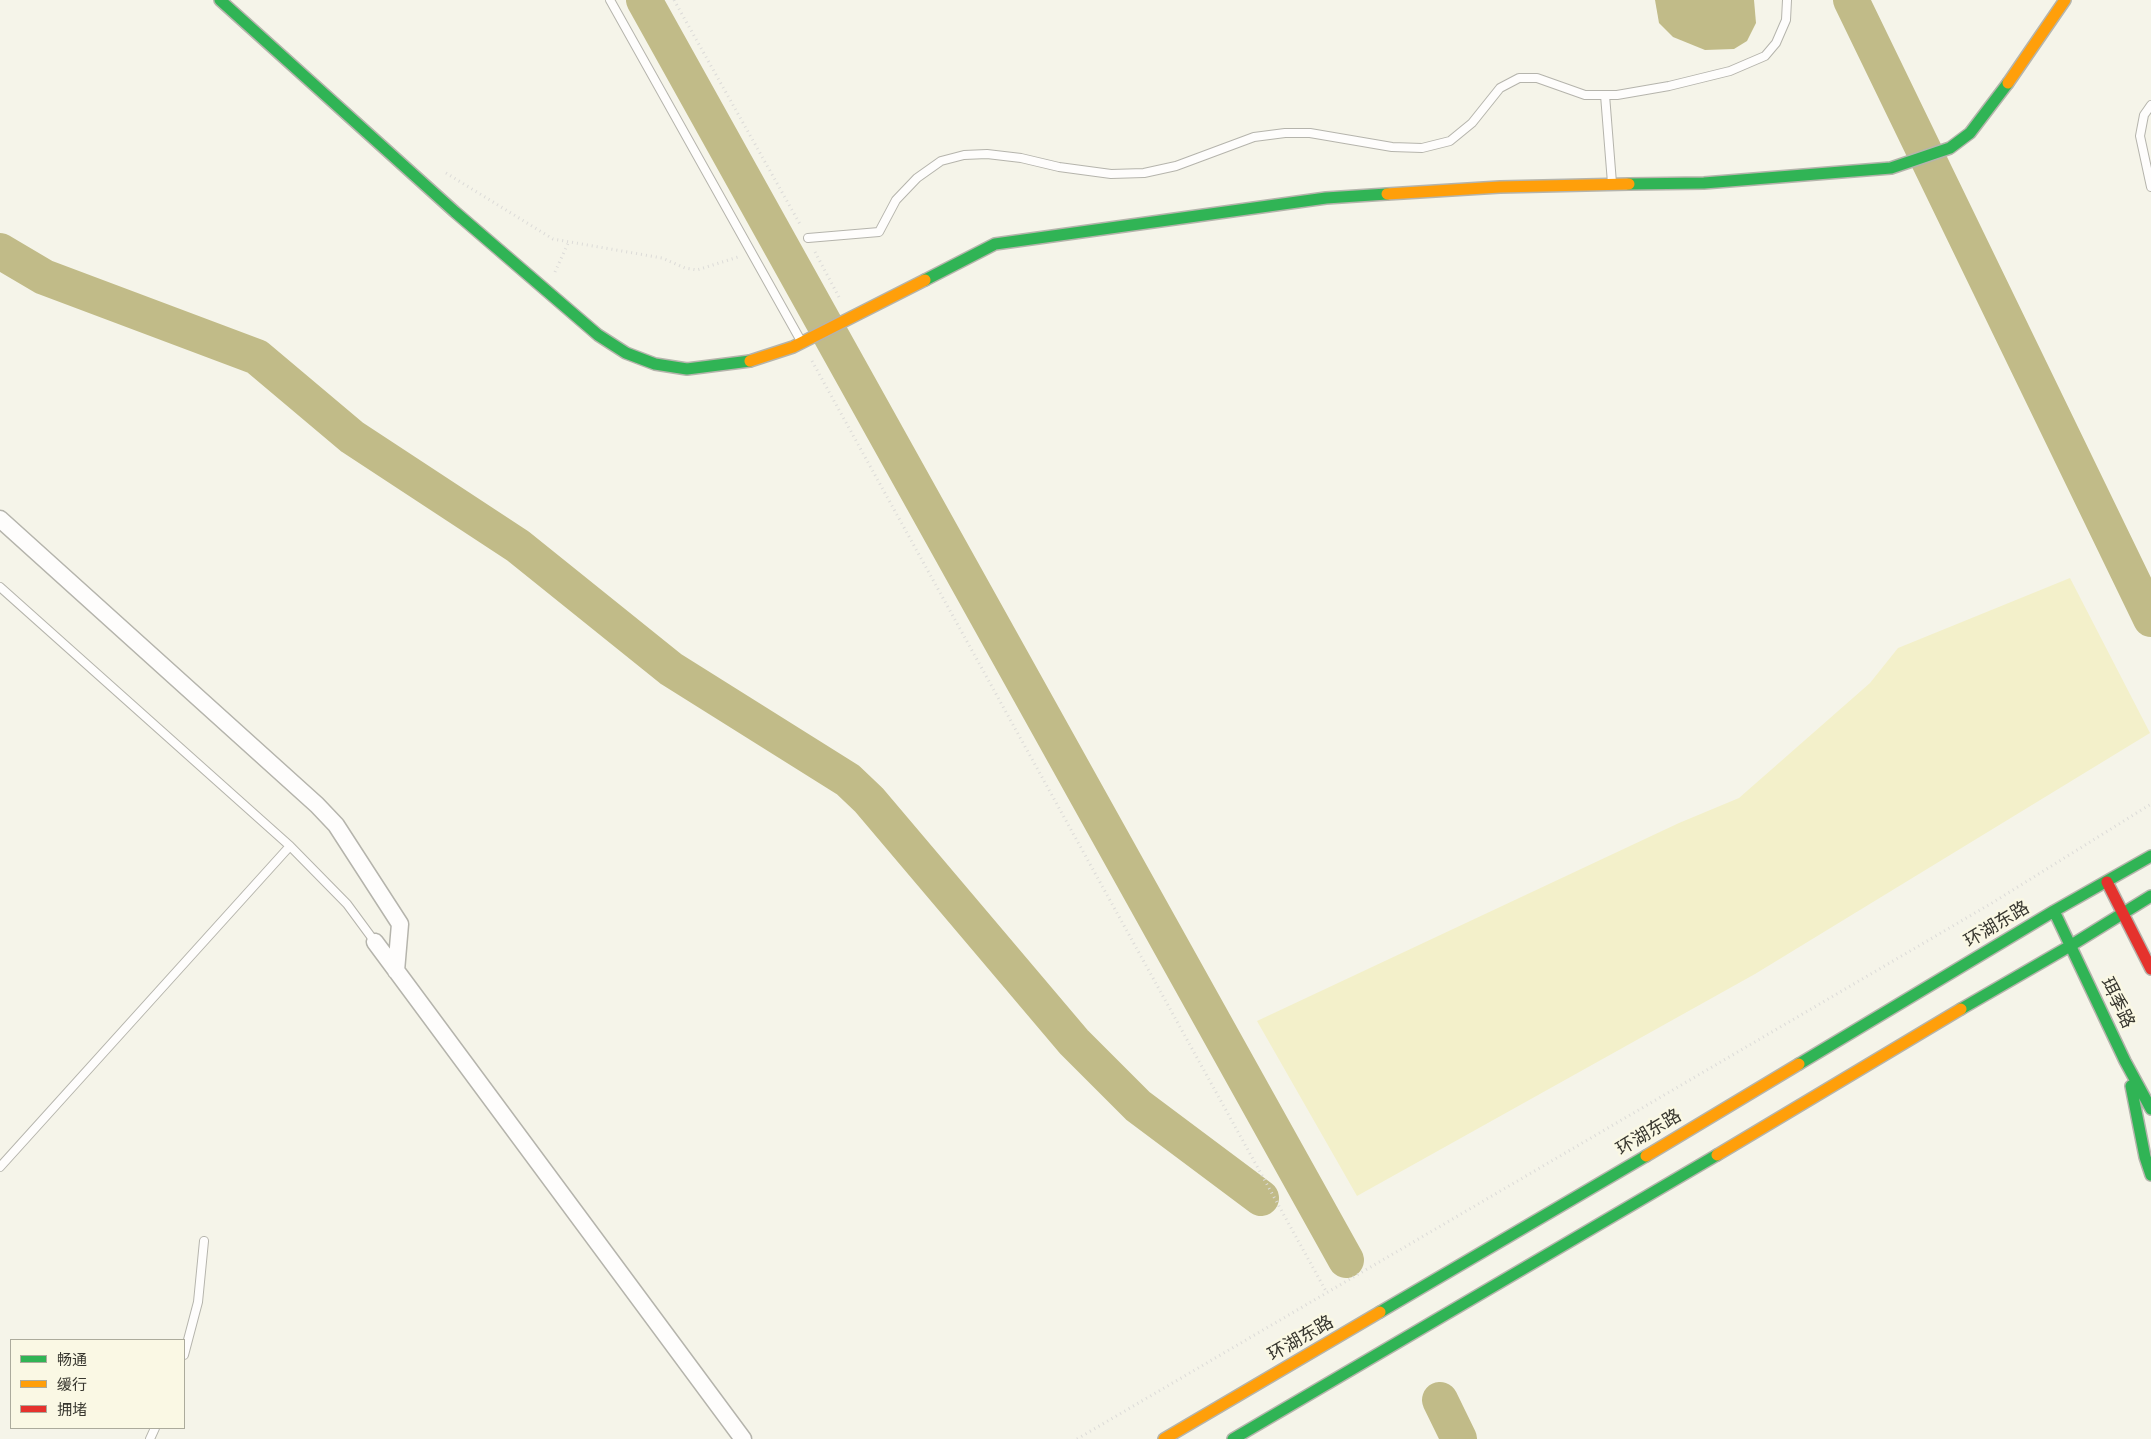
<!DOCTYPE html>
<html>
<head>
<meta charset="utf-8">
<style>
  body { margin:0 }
  #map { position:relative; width:2151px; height:1439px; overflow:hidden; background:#f5f4e9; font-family:"Fira Sans","Noto Sans SC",sans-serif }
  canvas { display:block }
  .legend { position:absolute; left:10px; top:1339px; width:175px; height:90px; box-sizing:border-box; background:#faf8e4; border:1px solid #acab9c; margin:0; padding:6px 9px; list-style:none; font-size:15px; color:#38372f }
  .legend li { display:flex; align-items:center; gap:10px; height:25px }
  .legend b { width:25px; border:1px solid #acab9c }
</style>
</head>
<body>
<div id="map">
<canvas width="2151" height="1439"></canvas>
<ul class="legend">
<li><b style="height:6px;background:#30b455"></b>畅通</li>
<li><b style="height:6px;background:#ff9f0a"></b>缓行</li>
<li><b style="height:6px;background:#e5322d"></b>拥堵</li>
</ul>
</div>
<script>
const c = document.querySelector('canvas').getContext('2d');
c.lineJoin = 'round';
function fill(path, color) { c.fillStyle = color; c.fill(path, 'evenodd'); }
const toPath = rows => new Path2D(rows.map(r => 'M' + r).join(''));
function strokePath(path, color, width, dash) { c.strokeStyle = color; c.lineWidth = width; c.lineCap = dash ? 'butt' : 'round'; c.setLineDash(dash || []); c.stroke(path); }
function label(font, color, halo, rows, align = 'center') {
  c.font = font + ' "Fira Sans","Noto Sans SC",sans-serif'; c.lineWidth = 5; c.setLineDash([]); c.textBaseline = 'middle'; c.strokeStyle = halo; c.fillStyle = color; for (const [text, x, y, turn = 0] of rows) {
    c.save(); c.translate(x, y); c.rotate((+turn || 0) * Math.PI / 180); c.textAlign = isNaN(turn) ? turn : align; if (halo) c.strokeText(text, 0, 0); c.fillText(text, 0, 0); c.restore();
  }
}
const green = toPath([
  [2070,578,2150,733,1755,974,1357,1196,1257,1021,1679,823,1739,798,1870,683,1898,648]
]);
const water = toPath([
  [1655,0,1754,0,1756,23,1747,41,1734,49,1705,50,1673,37,1659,23]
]);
const river = toPath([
  [644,0,1346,1260],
  [1851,0,2151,619],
  [0,251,44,277,257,357,352,437,518,546,671,669,848,780,869,800,1074,1042,1138,1106,1261,1198],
  [1440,1400,1459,1439]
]);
const path = toPath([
  [674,0,801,226],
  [446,173,553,239,662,258,685,268,697,270,738,257],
  [815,252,840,299],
  [555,272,569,241],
  [812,361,1327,1293],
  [1077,1439,1992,903,2151,804]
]);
const lane = toPath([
  [610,0,801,341],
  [1605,95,1612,183],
  [2151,105,2144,115,2140,136,2151,187],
  [808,238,879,232,896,200,917,178,941,161,964,155,987,154,1021,158,1059,167,1111,174,1144,173,1176,166,1254,137,1285,133,1310,133,1392,147,1422,148,1450,141,1472,123,1500,88,1519,78,1537,78,1585,95,1617,95,1669,86,1730,71,1765,56,1776,43,1786,20,1787,0],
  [0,587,290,846,347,904,375,942],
  [0,1167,290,846],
  [184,1355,198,1302,204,1241],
  [150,1439,155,1428]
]);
const street = toPath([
  [0,519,317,805,336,825,400,924,396,971],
  [375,942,743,1439]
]);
const fast = toPath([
  [220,0,455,212,598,335,626,353,655,364,687,369,750,361],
  [1629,184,1704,183,1891,168,1950,148,1970,133,2008,83],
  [925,280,995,244,1326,198,1387,194],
  [2054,911,2125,1061,2151,1109],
  [1961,1009,2070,946,2151,896],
  [1799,1064,2054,911,2151,856],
  [2131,1086,2145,1157,2151,1175],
  [1380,1312,1646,1156],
  [1233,1439,1717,1155]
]);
const slow = toPath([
  [2008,83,2065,0],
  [1387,194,1500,187,1629,184],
  [750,361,793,347,925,280],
  [1717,1155,1961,1009],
  [1646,1156,1799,1064],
  [1164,1439,1380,1312]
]);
const jam = toPath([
  [2107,882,2151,969]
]);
const streetNames = [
  ["环湖东路",1997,925,-31],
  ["珥季路",2117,1003,64],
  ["环湖东路",1649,1133,-31],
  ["环湖东路",1301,1339,-30]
];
fill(green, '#f3f0ca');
fill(water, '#c1bb88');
strokePath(river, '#c1bb88', 36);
strokePath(lane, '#b5b4ac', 10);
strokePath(street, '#b5b4ac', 19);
strokePath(fast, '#b5b4ac', 14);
strokePath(slow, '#b5b4ac', 14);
strokePath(jam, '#b5b4ac', 14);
strokePath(path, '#dcdbd8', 3, [1, 4]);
strokePath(lane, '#fefdfc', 8);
strokePath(street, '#fefdfc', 16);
strokePath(fast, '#30b455', 11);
strokePath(slow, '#ff9f0a', 11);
strokePath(jam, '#e5322d', 11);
label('18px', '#38372f', '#faf8e4', streetNames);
</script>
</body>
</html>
